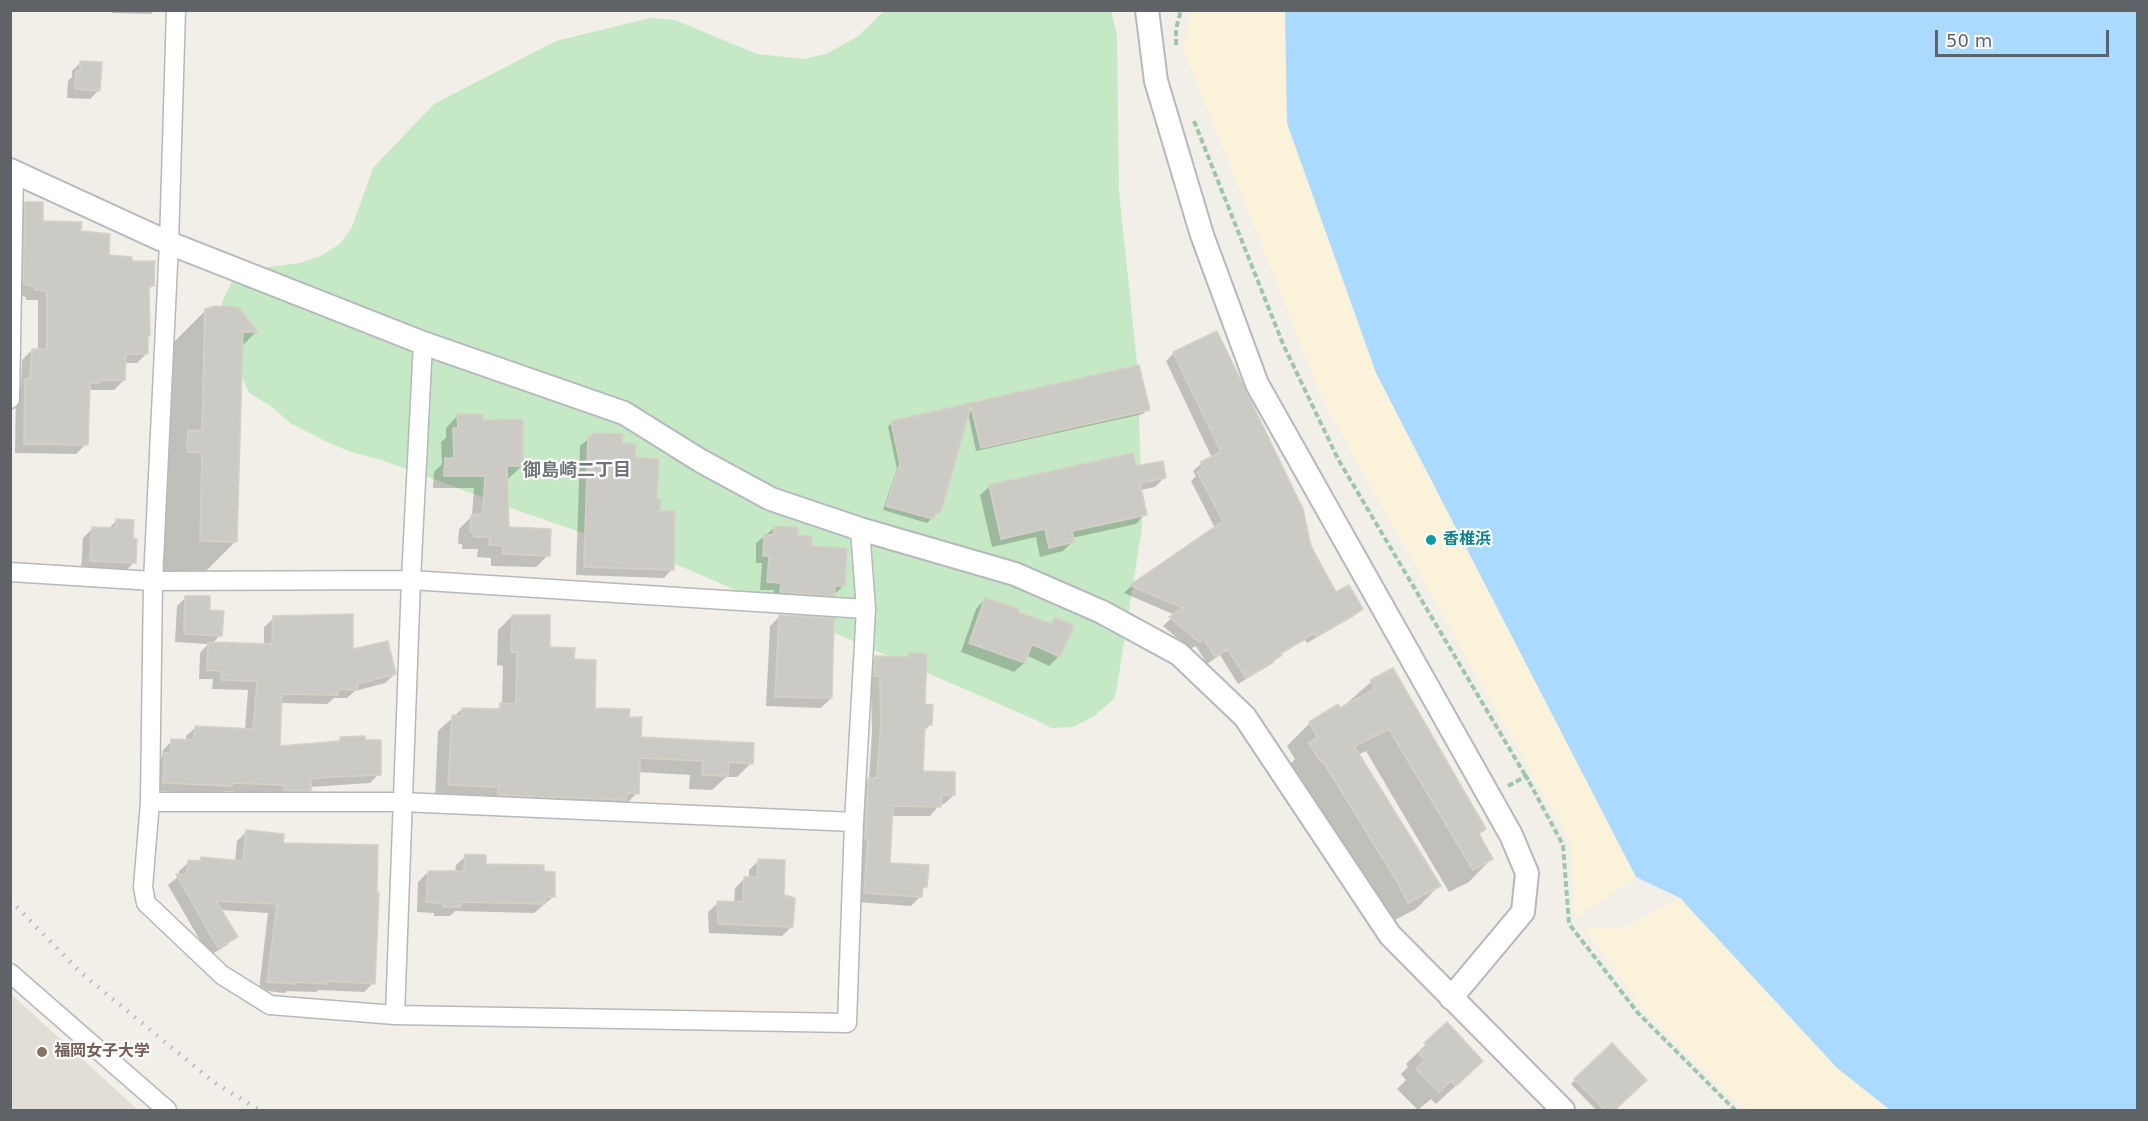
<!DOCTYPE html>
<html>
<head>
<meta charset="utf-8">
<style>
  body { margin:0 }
  #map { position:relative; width:2148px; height:1121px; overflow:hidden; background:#f1efe8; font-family:"DejaVu Sans",sans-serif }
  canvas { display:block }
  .frame { position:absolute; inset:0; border:12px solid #5f6368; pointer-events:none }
  .scale { position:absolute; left:1935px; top:30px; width:174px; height:27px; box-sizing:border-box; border:3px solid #5f6368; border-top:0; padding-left:8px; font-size:18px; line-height:21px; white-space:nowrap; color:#5f6368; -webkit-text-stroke:4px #fff; paint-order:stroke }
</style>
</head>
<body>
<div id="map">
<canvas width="2148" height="1121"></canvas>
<div class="frame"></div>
<div class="scale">50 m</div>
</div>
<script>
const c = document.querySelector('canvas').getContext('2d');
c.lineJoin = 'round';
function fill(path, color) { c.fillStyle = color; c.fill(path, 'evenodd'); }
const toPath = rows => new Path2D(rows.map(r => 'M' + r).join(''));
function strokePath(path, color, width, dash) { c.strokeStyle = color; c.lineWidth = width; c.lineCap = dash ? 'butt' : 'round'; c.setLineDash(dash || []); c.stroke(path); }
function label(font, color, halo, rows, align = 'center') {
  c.font = font + ' "DejaVu Sans","Noto Sans JP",sans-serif'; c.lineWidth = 4.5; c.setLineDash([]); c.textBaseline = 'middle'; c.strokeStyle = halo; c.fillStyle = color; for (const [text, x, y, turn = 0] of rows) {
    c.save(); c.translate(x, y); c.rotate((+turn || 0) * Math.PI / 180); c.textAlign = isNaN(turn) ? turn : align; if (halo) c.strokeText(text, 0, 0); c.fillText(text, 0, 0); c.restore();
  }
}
const education = toPath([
  [10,993,138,1110,139,1110,11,1110]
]);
const green = toPath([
  [884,11,1111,11,1117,36,1119,192,1138,373,1142,527,1117,687,1114,699,1094,716,1073,727,1051,728,1036,720,680,566,525,513,382,460,351,452,323,440,290,423,272,407,249,393,225,339,222,302,234,277,244,270,300,263,321,256,340,244,352,227,373,168,434,104,556,41,650,18,675,20,757,54,803,59,826,54,857,37]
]);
const sand = toPath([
  [1191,11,1285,11,1287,123,1376,373,1636,877,1575,918,1571,843,1325,405,1183,48],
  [1680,897,1837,1068,1890,1110,1748,1110,1731,1097,1645,1011,1583,927,1622,929]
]);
const water = toPath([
  [1285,10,2137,11,2137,1110,1890,1110,1837,1068,1680,898,1636,877,1376,373,1287,123]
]);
const shadow = toPath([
  [112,10,154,10,151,14,112,13],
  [81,62,99,90,90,99,67,98,68,81,72,77,72,71],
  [25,203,41,222,80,232,108,257,130,262,153,285,148,290,149,335,147,337,147,353,137,363,124,363,124,380,114,390,90,390,88,392,86,444,76,454,15,453,16,391,21,386,22,360,32,350,38,350,38,300,26,300,26,297,14,294,15,213],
  [238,308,256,332,241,347,236,541,198,579,163,578,167,349,205,311],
  [1174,353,1310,546,1335,594,1362,609,1354,616,1307,643,1305,640,1281,654,1273,663,1238,684,1220,655,1207,664,1196,646,1190,649,1163,626,1175,615,1124,593,1131,586,1215,528,1191,481,1196,476,1193,471,1201,464,1212,458,1166,361],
  [1138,367,1148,409,1143,414,976,451,968,413,939,511,927,523,883,510,897,469,888,427,892,422],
  [458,415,482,421,522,466,509,478,506,478,507,529,548,555,536,567,491,566,491,558,477,557,478,549,462,549,462,544,458,544,459,529,472,516,474,488,433,488,434,472,442,464,441,442,446,438,446,428],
  [593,435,621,444,634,459,655,500,672,569,664,578,576,575,580,446],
  [1135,468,1164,478,1155,487,1140,490,1145,514,1136,524,1072,538,1073,541,1063,551,1040,557,1036,537,992,547,980,495,990,486],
  [117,520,131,540,134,562,125,572,81,570,83,538,93,528,108,529],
  [774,528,796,536,810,547,843,586,826,603,773,599,774,590,760,590,762,563,756,563,756,543],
  [186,597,209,611,220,635,212,644,264,645,264,627,274,618,351,651,395,674,385,683,355,691,347,698,334,698,327,704,280,703,278,747,336,743,341,738,379,774,370,783,309,787,309,790,300,799,275,794,224,791,221,794,155,791,156,763,162,757,163,750,172,741,186,741,186,736,196,727,245,730,248,690,212,689,213,679,199,679,200,653,208,644,175,642,177,606],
  [985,599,1049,625,1055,618,1072,626,1059,656,1049,666,1026,655,1024,663,1014,672,961,652,976,609],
  [512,616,548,649,573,661,594,709,628,718,640,739,751,763,737,777,726,777,712,790,689,789,690,775,638,772,637,793,623,807,435,798,438,731,462,709,494,711,502,705,503,666,497,665,498,630],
  [780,616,831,698,821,708,766,706,770,626],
  [910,654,931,724,923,732,922,773,954,795,944,804,940,804,930,816,891,816,888,865,925,886,921,891,921,896,911,906,856,902,859,789,869,779,872,733,871,685,865,685,866,667,875,658,906,658],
  [1392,670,1484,829,1478,835,1491,859,1469,882,1449,892,1366,751,1358,755,1439,886,1416,909,1385,925,1287,768,1295,759,1287,746,1310,723,1337,706,1339,710,1371,682],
  [246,832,281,844,373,983,364,992,319,990,316,992,287,991,285,993,259,990,268,913,220,910,236,936,227,945,209,956,168,885,179,876,179,871,189,862,198,862,202,858,235,862,237,841],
  [466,856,484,866,553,897,534,913,455,911,450,916,434,916,434,913,417,912,418,882,428,872,455,872,456,865],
  [759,860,782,897,792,926,782,936,709,933,708,912,718,903,734,903,735,888,744,879,749,879,749,870],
  [1447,1024,1461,1081,1436,1104,1431,1099,1418,1110,1397,1089,1406,1080,1401,1074,1408,1067,1406,1064],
  [1612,1046,1645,1080,1613,1110,1596,1110,1571,1084]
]);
const building = toPath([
  [80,61,102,62,100,91,75,89,76,71,80,71,80,61],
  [25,202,43,202,43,221,82,222,81,231,110,234,109,255,132,257,132,261,155,261,154,286,149,286,150,336,148,336,148,354,126,354,125,380,99,380,99,383,90,383,88,445,24,444,25,379,30,379,32,349,47,349,47,291,35,290,35,287,23,284,25,202],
  [215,306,238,307,258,332,243,332,237,542,200,541,202,453,187,452,188,430,202,431,205,309,215,306],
  [1217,331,1303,509,1311,546,1336,592,1349,585,1363,609,1316,637,1314,633,1281,653,1282,655,1246,678,1228,649,1215,657,1204,639,1199,642,1169,617,1183,608,1130,585,1223,521,1197,472,1203,468,1200,462,1221,452,1173,352,1217,331],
  [1139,365,1150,410,981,448,971,406,941,512,936,512,933,519,886,506,900,464,891,421,1139,365],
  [457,414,483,414,483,420,523,419,523,466,507,466,509,527,551,529,550,556,502,554,503,546,489,545,490,537,474,537,474,533,470,532,471,515,483,514,485,476,444,476,445,458,454,458,453,428,458,428,457,414],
  [593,433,623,434,622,443,636,444,635,457,659,459,657,499,661,499,660,511,675,511,674,570,584,567,588,436,592,436,593,433],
  [1133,453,1136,466,1163,461,1166,478,1140,483,1147,515,1072,531,1074,542,1049,548,1045,529,1001,539,989,485,1133,453],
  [116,519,134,520,133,538,137,539,136,563,90,561,92,527,116,528,116,519],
  [774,526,798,527,797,535,812,536,811,546,847,548,845,586,835,586,835,596,780,592,781,583,767,582,769,556,763,556,764,534,773,535,774,526],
  [185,596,210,596,210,610,224,611,222,636,184,634,185,596],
  [985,598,1019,609,1018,612,1052,624,1055,617,1074,626,1060,657,1032,644,1025,663,969,643,985,598],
  [353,614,353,649,388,641,396,674,357,684,358,690,338,689,338,695,282,694,280,746,340,741,340,737,365,736,365,740,381,740,381,775,330,777,311,779,311,791,284,791,284,785,232,783,232,786,163,783,165,753,171,753,171,739,194,740,195,726,253,729,257,681,221,680,221,671,207,670,208,642,272,644,273,616,353,614],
  [512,615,550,615,550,647,575,648,574,659,596,660,595,708,630,709,629,717,642,717,641,737,754,743,753,764,729,762,728,776,702,775,703,761,640,758,639,794,627,793,626,800,498,795,498,787,448,785,452,715,462,716,462,708,500,709,500,703,516,704,517,652,511,652,512,615],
  [779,615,834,618,832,698,775,697,779,615],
  [909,653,927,653,925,704,933,705,932,725,925,725,923,771,955,772,955,795,942,795,941,807,893,806,890,863,929,865,927,887,923,887,922,897,864,893,868,839,865,839,868,778,877,778,881,723,880,676,874,676,875,656,909,657,909,653],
  [1393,668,1486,829,1479,834,1493,859,1473,870,1389,729,1354,746,1441,886,1408,903,1398,883,1322,760,1320,761,1309,743,1318,738,1309,722,1338,704,1340,708,1375,689,1370,680,1393,668],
  [246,830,284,834,283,843,378,845,377,892,379,892,375,984,327,981,327,984,296,982,296,984,267,982,277,904,216,901,238,937,218,948,176,874,186,875,188,860,201,861,201,857,243,861,246,830],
  [465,854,486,855,486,864,544,865,544,871,555,872,555,897,546,897,545,904,461,902,461,907,443,907,444,904,426,902,428,871,464,871,465,854],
  [758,859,785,860,784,895,795,898,793,927,718,924,717,901,743,902,744,877,757,877,758,859],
  [1447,1022,1483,1061,1456,1086,1451,1081,1439,1092,1416,1069,1425,1060,1419,1054,1427,1046,1424,1043,1447,1022],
  [1612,1043,1647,1080,1615,1110,1605,1110,1574,1079,1612,1043]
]);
const path = toPath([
  [1176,45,1176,29,1181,10],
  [1194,121,1283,344,1338,459,1528,780],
  [1508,786,1526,776,1563,845,1569,924,1638,1013,1735,1110]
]);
const minor = toPath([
  [176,10,169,243,153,581,150,802,143,887,146,903,222,975,270,1005,395,1015,847,1023,854,822,866,609,860,529],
  [10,399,14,172],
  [10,572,153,581,411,580,866,609],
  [150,802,402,802,854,822],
  [10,973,167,1110],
  [395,1015,411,580,423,343]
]);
const tertiary = toPath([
  [1147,10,1156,81,1202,235,1257,384,1511,835,1527,873,1523,912,1451,998],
  [10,170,169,243,423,343,624,413,701,461,771,499,860,529,1015,574,1102,612,1179,654,1245,717,1390,935,1563,1110]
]);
const rail = toPath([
  [10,900,80,972,215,1083,259,1110]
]);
const markers = [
  [1431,540,6,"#0f9aa8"],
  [42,1052,6,"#8d6e63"]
];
const cultureNames = [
  ["香椎浜",1443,540]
];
const educationNames = [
  ["福岡女子大学",54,1052]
];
const neighbourhoodNames = [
  ["御島崎二丁目",577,471]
];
fill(education, '#e1ded6');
fill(green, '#c5e8c5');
fill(sand, '#fbf3d9');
fill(water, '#aadaff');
fill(shadow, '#0003');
fill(building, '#cccac5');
strokePath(building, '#d6d1c6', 1.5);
strokePath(minor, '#b5b8bc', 21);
strokePath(tertiary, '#b5b8bc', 26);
strokePath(path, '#9cc7a9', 4, [6, 3]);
strokePath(minor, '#fff', 18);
strokePath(tertiary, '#fff', 22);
strokePath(rail, '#b6b7b8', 4.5, [1.5, 8]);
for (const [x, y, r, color] of markers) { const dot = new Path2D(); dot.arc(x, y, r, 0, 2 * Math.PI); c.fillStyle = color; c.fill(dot); strokePath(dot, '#fff', 2); }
label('bold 16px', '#0d838f', '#fff', cultureNames, 'left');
label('bold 16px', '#785e54', '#fff', educationNames, 'left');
label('bold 18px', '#70757a', '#fff', neighbourhoodNames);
</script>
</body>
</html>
